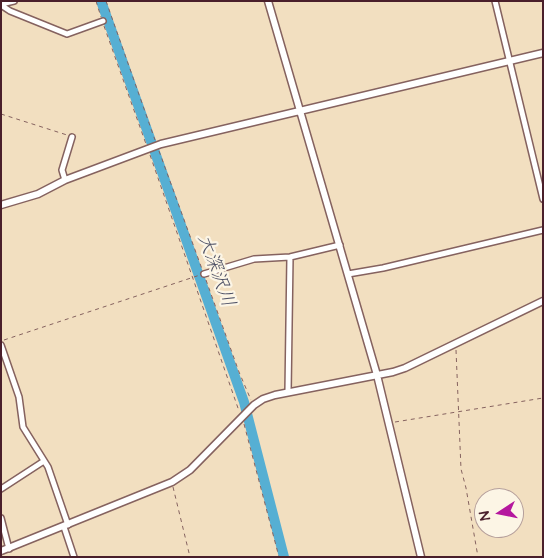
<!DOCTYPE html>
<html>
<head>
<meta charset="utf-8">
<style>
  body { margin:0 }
  #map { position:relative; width:544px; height:558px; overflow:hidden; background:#f2dfc0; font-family:"Architects Daughter",sans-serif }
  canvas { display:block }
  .frame { position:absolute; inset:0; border:2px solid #4a1f2b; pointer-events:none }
  .north { position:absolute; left:474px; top:488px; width:50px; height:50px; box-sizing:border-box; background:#fcf5e5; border:1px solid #b59f9b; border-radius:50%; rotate:259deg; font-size:14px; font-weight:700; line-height:20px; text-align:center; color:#4a1f2b }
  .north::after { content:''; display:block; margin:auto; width:18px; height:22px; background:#b5179e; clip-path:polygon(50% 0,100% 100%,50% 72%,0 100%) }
</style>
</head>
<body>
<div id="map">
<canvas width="544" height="558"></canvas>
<div class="frame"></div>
<div class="north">N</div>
</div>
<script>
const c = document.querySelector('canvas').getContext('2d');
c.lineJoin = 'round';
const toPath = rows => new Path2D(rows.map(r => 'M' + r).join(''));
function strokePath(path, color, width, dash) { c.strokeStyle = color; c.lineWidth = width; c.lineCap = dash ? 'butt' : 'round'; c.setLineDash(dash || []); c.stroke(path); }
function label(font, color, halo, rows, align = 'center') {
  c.font = font + ' "Architects Daughter","Klee One",sans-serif'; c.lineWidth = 4.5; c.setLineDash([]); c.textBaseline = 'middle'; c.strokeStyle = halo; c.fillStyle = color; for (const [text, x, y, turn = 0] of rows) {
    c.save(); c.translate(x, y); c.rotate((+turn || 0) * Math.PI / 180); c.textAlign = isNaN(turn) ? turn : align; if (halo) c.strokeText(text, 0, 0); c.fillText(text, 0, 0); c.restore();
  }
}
const river = toPath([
  [101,1,244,402,284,557]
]);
const path = toPath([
  [96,1,101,17],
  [106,1,155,140],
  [104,26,146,144],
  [1,114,67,135],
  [159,151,202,269],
  [150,155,239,411],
  [206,280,239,372,251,400],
  [4,340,200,275],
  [456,350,461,469,466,488,478,557],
  [395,422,543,398],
  [244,424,279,557],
  [173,487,190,557]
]);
const minor = toPath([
  [495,1,543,199],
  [1,4,14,1],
  [1,5,10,11,67,34,103,21],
  [65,180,62,170,72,137],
  [204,274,254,259,290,257,340,245],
  [348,274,383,268,543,230],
  [1,345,19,397,23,427,48,467,68,525],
  [288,392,290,257],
  [1,489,44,461],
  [1,518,9,549],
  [64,527,74,557]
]);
const tertiary = toPath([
  [268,1,377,375,421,557],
  [1,205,38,194,65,180,161,144,543,53],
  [1,551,172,482,190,470,254,405,263,399,275,395,393,372,405,368,543,301]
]);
const waterNames = [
  ["大深沢川",215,271,70]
];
strokePath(river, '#56afd3', 10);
strokePath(minor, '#85625f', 8);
strokePath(tertiary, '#85625f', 9);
strokePath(path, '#85625f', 1, [4, 4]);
strokePath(minor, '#fff', 5);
strokePath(tertiary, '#fff', 6);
label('italic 19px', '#4e5166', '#fcf5e5', waterNames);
</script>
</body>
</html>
